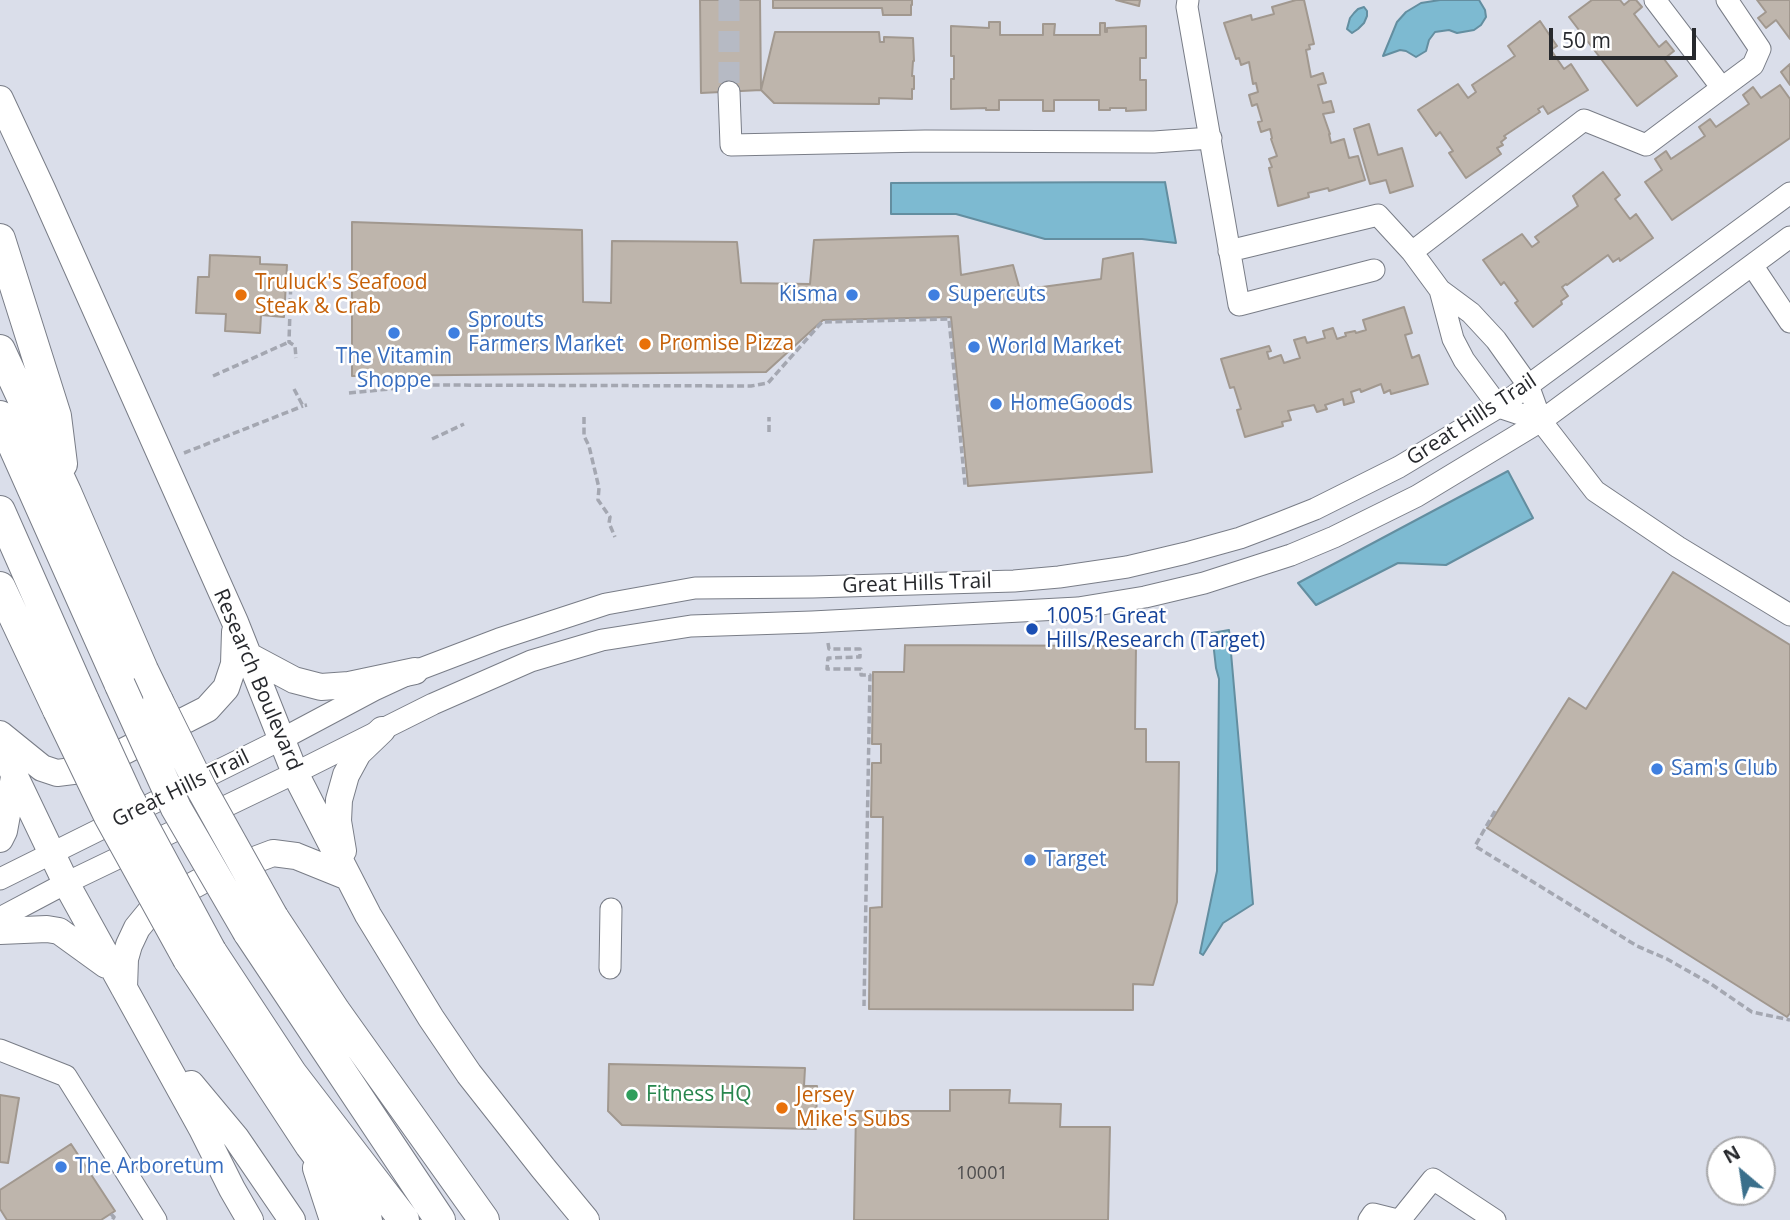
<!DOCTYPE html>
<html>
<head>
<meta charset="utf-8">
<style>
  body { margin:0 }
  #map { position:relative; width:1790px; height:1220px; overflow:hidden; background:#dadeea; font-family:"Open Sans",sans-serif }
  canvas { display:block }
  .north { position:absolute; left:1706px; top:1136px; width:70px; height:70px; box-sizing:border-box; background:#fff; border:2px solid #a9a9ab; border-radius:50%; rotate:331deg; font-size:19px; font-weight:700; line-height:28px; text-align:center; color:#27292d }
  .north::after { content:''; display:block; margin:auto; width:24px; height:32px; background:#3a6f8b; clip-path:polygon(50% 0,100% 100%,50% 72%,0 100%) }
  .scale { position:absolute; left:1549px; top:28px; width:147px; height:32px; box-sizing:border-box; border:4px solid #27292d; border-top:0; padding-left:9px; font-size:21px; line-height:24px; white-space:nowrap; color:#27292d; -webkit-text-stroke:5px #fff; paint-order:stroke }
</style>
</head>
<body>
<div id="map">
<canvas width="1790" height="1220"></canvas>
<div class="north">N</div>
<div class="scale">50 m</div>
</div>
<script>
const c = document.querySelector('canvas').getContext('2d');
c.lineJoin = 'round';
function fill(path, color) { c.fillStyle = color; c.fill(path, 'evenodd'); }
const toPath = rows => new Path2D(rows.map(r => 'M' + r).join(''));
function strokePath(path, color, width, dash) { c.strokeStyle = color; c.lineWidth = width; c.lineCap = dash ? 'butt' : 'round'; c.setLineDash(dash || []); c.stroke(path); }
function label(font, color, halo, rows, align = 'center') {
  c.font = font + ' "Open Sans",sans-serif'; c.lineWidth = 5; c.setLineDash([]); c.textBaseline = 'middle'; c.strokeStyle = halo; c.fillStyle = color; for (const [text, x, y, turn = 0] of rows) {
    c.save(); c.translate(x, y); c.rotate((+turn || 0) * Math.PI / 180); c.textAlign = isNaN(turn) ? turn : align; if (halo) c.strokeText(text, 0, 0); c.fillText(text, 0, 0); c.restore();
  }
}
const water = toPath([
  [1440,0,1479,0,1485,10,1486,17,1481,25,1474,30,1457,33,1449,30,1435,32,1429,40,1426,51,1416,57,1406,51,1400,50,1383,56,1397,22,1406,12,1421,3,1440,0],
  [1364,7,1367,11,1367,16,1364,23,1358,29,1352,33,1347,29,1350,18,1354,13,1358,9,1364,7],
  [1165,182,1176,243,1142,239,1045,239,956,214,891,214,891,183,1165,182],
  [1508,471,1533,518,1446,565,1398,563,1316,605,1298,583,1508,471],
  [1229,630,1253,904,1223,923,1203,955,1200,953,1217,871,1219,679,1216,668,1212,633,1229,630]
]);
const building = toPath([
  [700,0,760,0,761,90,701,93,700,0],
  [773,0,912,0,912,5,911,5,911,15,883,15,882,8,773,8,773,0],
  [1116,0,1140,0,1139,6,1116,0],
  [1296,0,1304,0,1314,44,1309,45,1310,49,1306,50,1311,77,1323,73,1326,83,1318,85,1323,103,1331,101,1334,112,1323,114,1330,134,1329,134,1331,143,1344,139,1349,158,1358,156,1365,180,1329,191,1328,188,1308,193,1309,197,1278,206,1269,168,1272,167,1269,159,1277,156,1271,139,1272,138,1270,129,1261,132,1258,122,1262,121,1257,104,1252,106,1249,95,1258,92,1256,83,1253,84,1249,62,1241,65,1239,58,1236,59,1224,23,1251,15,1252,20,1274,14,1272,7,1296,0],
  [1592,0,1620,0,1624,5,1630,0,1636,0,1642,7,1634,14,1659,47,1666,41,1674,51,1664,59,1677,76,1637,106,1569,17,1592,0],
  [1757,0,1790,0,1790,39,1776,20,1766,28,1758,18,1766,12,1757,0],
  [1540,21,1557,46,1551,50,1564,69,1571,64,1588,90,1548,114,1543,106,1538,109,1540,112,1504,136,1506,138,1501,142,1503,145,1497,148,1501,154,1466,178,1449,153,1453,151,1440,132,1436,136,1418,110,1458,84,1468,98,1476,92,1472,85,1515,56,1508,46,1540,21],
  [989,22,1000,22,1000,35,1043,35,1043,24,1055,24,1054,35,1100,35,1100,23,1105,23,1105,32,1107,32,1107,28,1146,26,1146,58,1140,58,1140,80,1146,80,1146,110,1126,111,1126,108,1110,108,1110,110,1099,110,1099,100,1054,100,1054,111,1043,111,1043,100,999,100,999,110,986,110,986,108,951,109,951,79,954,79,954,56,951,56,951,26,989,28,989,22],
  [775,32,879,32,880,42,884,42,884,37,913,38,914,61,913,61,912,76,914,76,914,89,912,89,912,99,879,98,879,104,774,103,761,90,775,32],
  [1790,64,1790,85,1781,72,1790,64],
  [1780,85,1790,99,1790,138,1672,220,1645,182,1662,170,1655,159,1666,151,1671,159,1705,136,1699,127,1710,119,1716,127,1749,104,1743,95,1753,87,1761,98,1780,85],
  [1369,124,1378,155,1402,148,1413,186,1390,193,1386,180,1370,184,1354,129,1369,124],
  [1603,172,1620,195,1615,199,1630,219,1636,214,1653,238,1620,261,1619,258,1613,262,1608,255,1567,285,1566,284,1562,287,1568,296,1561,301,1562,304,1533,327,1515,303,1518,301,1504,282,1501,285,1483,260,1522,234,1532,247,1539,242,1535,237,1578,206,1573,196,1603,172],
  [352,222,582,230,583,302,611,303,612,241,737,242,741,283,810,284,814,240,958,236,961,275,1013,265,1020,290,1101,279,1103,259,1133,253,1152,472,968,486,951,317,823,320,766,372,352,376,352,222],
  [210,255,260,257,260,264,287,265,284,317,261,315,260,333,225,331,226,314,196,313,198,277,209,277,210,255],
  [1404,307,1412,333,1405,335,1412,358,1419,355,1428,384,1391,394,1390,390,1384,393,1381,384,1361,392,1360,389,1351,392,1354,402,1344,405,1343,399,1325,405,1327,409,1317,412,1314,405,1288,411,1291,420,1282,422,1283,426,1245,437,1237,410,1241,409,1234,387,1230,388,1221,359,1269,346,1271,351,1267,352,1269,359,1281,355,1284,363,1300,358,1294,340,1305,337,1307,343,1325,338,1323,331,1333,328,1337,339,1346,336,1345,333,1355,331,1356,333,1366,330,1363,320,1404,307],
  [1673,572,1790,645,1790,1013,1787,1017,1487,828,1569,698,1586,709,1673,572],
  [905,645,1136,646,1135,729,1146,729,1146,762,1179,762,1177,902,1153,985,1133,984,1133,1010,869,1009,870,908,882,907,883,817,871,817,872,763,881,763,881,744,872,744,873,672,904,672,905,645],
  [609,1064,805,1068,804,1086,817,1086,816,1129,622,1125,608,1111,609,1064],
  [950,1090,1010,1090,1009,1103,1061,1104,1060,1127,1110,1127,1108,1220,854,1220,856,1111,950,1111,950,1090],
  [0,1095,19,1098,8,1163,0,1162,0,1095],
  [71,1144,115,1211,101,1220,7,1220,0,1209,0,1190,71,1144]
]);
const minorTunnel = toPath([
  [729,0,729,92]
]);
const path = toPath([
  [291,277,289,342,295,346,296,358],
  [213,376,289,342],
  [294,389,303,406,307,405],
  [349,393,429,385,751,386,768,383,822,322,949,319,965,485],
  [584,417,584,436,589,446,599,488,598,500,610,517,609,523,615,537],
  [769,432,769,417],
  [432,439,464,424],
  [184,453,303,406],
  [828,643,829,649,860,649,860,657,828,658,827,669,861,669,861,675,870,675,864,1006],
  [1495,811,1475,846,1637,946,1667,959,1711,984,1752,1012,1790,1020],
  [111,1214,114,1217,112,1220]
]);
const minor = toPath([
  [1188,0,1187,7,1239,305,1374,270],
  [1722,88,1753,65,1760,49,1727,0],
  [729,92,731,145,925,141,1154,142,1211,138],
  [1229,251,1378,215,1412,252,1440,290,1471,313,1496,340,1528,385,1541,421,1595,491,1678,547,1790,615],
  [1412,252,1584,120,1646,145,1722,88,1655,0],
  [1752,265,1790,322],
  [1440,290,1453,339,1464,360,1499,407,1541,421],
  [0,879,282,739,374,690,415,671,499,639,606,604,695,588,813,587,1014,581,1059,577,1127,567,1186,553,1240,538,1277,524,1315,509,1399,467,1499,407,1790,193],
  [0,918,66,883,295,773,433,704,531,661,602,640,691,626,812,622,1078,608,1145,597,1204,583,1291,555,1334,537,1417,496,1541,421,1790,237],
  [610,968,611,909],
  [0,1050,66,1076,156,1220],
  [1369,1220,1373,1214,1397,1220],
  [1400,1220,1433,1179,1495,1220]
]);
const major = toPath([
  [0,99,42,189,235,622,295,773,368,915,431,1018,469,1074,543,1168,586,1220],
  [249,656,294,680,321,687,349,685,415,671],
  [0,734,42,768,57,773,89,769,207,709,226,688,234,664,235,632],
  [0,745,66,883,202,1129,232,1189,250,1220],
  [0,839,4,831,14,777],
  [343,851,338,821,339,800,346,775,358,753,382,730],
  [0,931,47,929,59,931,106,965],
  [124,988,125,959,129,945,137,928,155,906,207,878,273,853,296,856,348,877],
  [191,1084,236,1138,292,1220]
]);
const highway = toPath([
  [0,239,56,416,62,464],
  [0,350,66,492,143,670,158,701],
  [0,416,120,685],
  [0,511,84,701],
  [0,587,58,710],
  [273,917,335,1011,484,1220],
  [248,932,440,1220],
  [211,951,292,1074,404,1220],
  [188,959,310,1145,367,1220],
  [318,1168,335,1220]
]);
const highwayBridge = toPath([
  [120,685,176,808,248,932],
  [84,701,127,795,211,951],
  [158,701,201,788,273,917],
  [58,710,109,816,188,959]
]);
const markers = [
  [241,295,7,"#e8710a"],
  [852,295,7,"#3f7fe0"],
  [934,295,7,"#3f7fe0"],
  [394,333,7,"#3f7fe0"],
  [454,333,7,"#3f7fe0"],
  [645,344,7,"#e8710a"],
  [974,347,7,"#3f7fe0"],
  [996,404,7,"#3f7fe0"],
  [1032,629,7,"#1a4fb4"],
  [1657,769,7,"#3f7fe0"],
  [1030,860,7,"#3f7fe0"],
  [632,1095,7,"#2e9e5b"],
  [782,1108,7,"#e8710a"],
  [61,1167,7,"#3f7fe0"]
];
const numberNames = [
  ["10001",982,1174]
];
const foodNames = [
  ["Truluck's Seafood",255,283],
  ["Steak & Crab",255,307],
  ["Promise Pizza",659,344],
  ["Jersey",796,1096],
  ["Mike's Subs",796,1120]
];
const shopNames = [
  ["Kisma",838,295,"right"],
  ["Supercuts",948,295],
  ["Sprouts",468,321],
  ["Farmers Market",468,345],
  ["World Market",988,347],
  ["The Vitamin",394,357,"center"],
  ["Shoppe",394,381,"center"],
  ["HomeGoods",1010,404],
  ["Sam's Club",1671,769],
  ["Target",1044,860],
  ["The Arboretum",75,1167]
];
const streetNames = [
  ["Great Hills Trail",1472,420,-33],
  ["Great Hills Trail",917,584,-2],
  ["Research Boulevard",257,680,67],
  ["Great Hills Trail",181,789,-26]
];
const transitNames = [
  ["10051 Great",1046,617],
  ["Hills/Research (Target)",1046,641]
];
const leisureNames = [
  ["Fitness HQ",646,1095]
];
fill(water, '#7dbad1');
strokePath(water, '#638ea0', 2);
fill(building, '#beb5ac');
strokePath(building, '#a1988f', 2);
strokePath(minorTunnel, '#b6bac4', 21, [21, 10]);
strokePath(minor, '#797d87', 23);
strokePath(major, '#797d87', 28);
strokePath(highway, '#797d87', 32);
strokePath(path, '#a4a7b1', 3.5, [7, 3.5]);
strokePath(minor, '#fff', 21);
strokePath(major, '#fff', 26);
strokePath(highway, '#fff', 30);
strokePath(highwayBridge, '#797d87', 32, []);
strokePath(highwayBridge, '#fff', 30);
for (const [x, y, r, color] of markers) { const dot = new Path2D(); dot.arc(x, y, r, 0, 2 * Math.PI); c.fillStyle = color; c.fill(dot); strokePath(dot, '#fff', 2.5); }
label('18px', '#4d4c4d', null, numberNames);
label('21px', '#c56008', '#fff', foodNames, 'left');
label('21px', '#366cbe', '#fff', shopNames, 'left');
label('21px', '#27292d', '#fff', streetNames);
label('21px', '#164399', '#fff', transitNames, 'left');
label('21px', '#27864d', '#fff', leisureNames, 'left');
</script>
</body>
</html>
